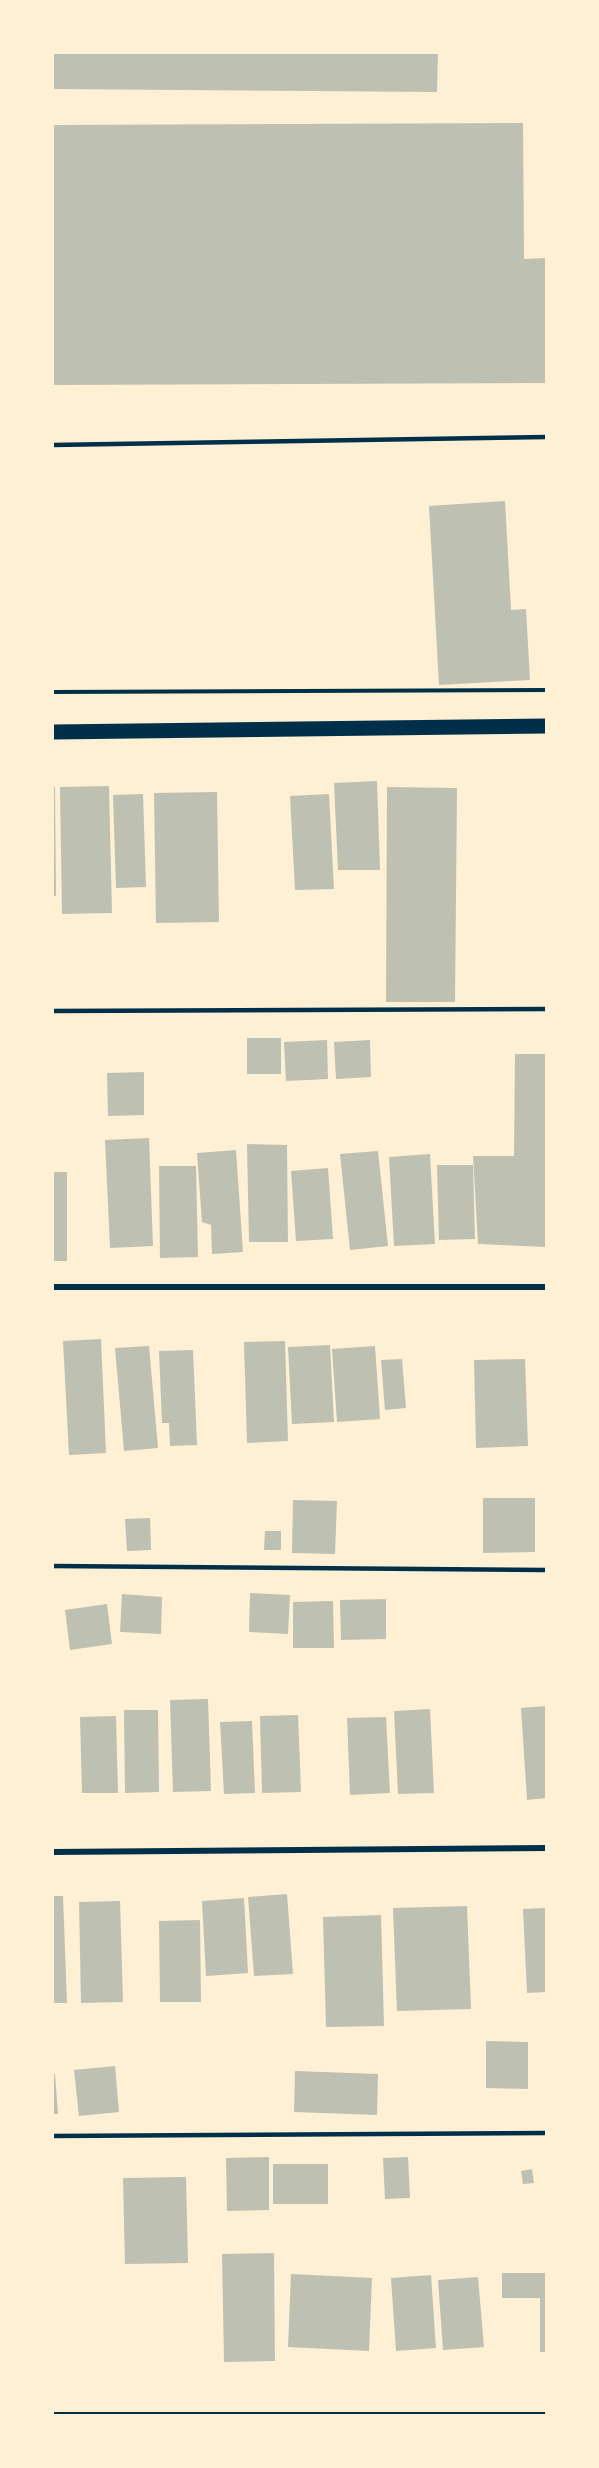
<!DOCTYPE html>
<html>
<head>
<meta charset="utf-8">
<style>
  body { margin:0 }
  #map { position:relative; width:599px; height:2468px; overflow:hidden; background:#fdf0d5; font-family:"Asap Condensed",sans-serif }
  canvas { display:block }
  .frame { position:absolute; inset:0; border:54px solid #fdf0d5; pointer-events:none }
</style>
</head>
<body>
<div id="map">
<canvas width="599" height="2468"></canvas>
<div class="frame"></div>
</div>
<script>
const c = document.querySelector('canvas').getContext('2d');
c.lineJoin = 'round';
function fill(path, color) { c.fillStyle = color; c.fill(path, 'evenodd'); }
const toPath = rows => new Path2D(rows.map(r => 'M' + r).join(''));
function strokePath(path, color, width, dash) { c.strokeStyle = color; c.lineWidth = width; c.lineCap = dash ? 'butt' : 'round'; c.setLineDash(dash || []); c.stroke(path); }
const building = toPath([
  [52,52,438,52,437,92,52,89],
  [523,123,524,259,546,258,546,383,52,385,52,125],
  [505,501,511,610,526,609,530,680,439,685,429,506],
  [377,781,380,870,338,870,334,783],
  [109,786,112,913,62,914,60,787],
  [52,787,55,787,56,896,52,896],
  [387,787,457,788,455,1002,386,1002],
  [217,792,219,922,156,923,154,793],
  [143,794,146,887,116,888,113,795],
  [329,794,334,889,295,890,290,796],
  [247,1038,281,1038,281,1074,247,1074],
  [327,1040,328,1079,286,1081,284,1042],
  [370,1040,371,1077,336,1079,334,1042],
  [515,1054,546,1054,546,1247,478,1244,473,1156,514,1156],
  [144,1072,144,1115,108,1116,107,1073],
  [149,1138,153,1246,110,1248,105,1140],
  [247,1144,287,1145,288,1242,249,1242],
  [236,1150,243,1252,212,1254,211,1225,202,1222,197,1153],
  [378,1151,388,1246,350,1250,340,1154],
  [430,1154,435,1244,394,1246,389,1157],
  [437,1165,473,1165,475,1239,439,1240],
  [159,1166,196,1166,198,1257,160,1258],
  [328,1168,333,1239,296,1241,291,1171],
  [52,1172,67,1172,67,1261,52,1261],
  [101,1339,106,1453,69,1455,63,1341],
  [285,1341,288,1441,247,1443,244,1342],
  [330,1345,334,1422,292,1424,288,1347],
  [149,1346,158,1448,124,1451,115,1348],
  [375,1346,380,1419,337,1422,332,1349],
  [193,1350,197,1445,170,1446,169,1423,162,1423,159,1351],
  [402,1359,406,1408,385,1410,381,1360],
  [525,1359,528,1446,476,1448,474,1360],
  [483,1498,535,1498,535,1552,483,1553],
  [293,1500,337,1501,335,1554,292,1553],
  [150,1518,151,1550,127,1551,125,1519],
  [265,1531,281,1531,281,1550,264,1550],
  [250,1593,290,1595,288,1634,249,1632],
  [122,1594,162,1597,161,1634,120,1632],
  [386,1599,386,1639,341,1640,340,1600],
  [333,1601,334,1648,293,1648,293,1602],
  [107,1604,112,1644,70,1650,65,1610],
  [208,1699,211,1791,173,1792,170,1700],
  [546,1706,546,1798,527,1800,521,1708],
  [430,1709,434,1793,398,1794,394,1711],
  [124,1710,158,1710,159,1792,125,1793],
  [298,1715,301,1792,262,1793,260,1716],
  [116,1716,118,1793,82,1793,80,1717],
  [386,1717,390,1793,350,1795,347,1718],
  [252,1721,255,1793,224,1794,220,1722],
  [287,1894,293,1974,254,1976,248,1897],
  [52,1896,63,1896,67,2003,52,2003],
  [244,1898,248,1973,206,1976,202,1901],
  [120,1901,123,2002,81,2003,79,1902],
  [467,1906,471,2009,397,2011,393,1908],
  [546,1908,546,1992,527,1993,523,1909],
  [381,1915,384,2026,326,2027,323,1917],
  [200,1920,201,2002,160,2002,159,1921],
  [486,2041,528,2042,528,2089,486,2088],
  [115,2066,119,2112,79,2116,74,2070],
  [295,2071,378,2074,377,2115,294,2112],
  [52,2074,55,2074,58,2114,52,2114],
  [269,2157,269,2210,227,2211,226,2158],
  [408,2157,410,2198,385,2199,383,2158],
  [273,2164,328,2164,328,2204,273,2204],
  [532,2169,534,2183,523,2184,521,2171],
  [186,2177,188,2263,125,2264,123,2178],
  [274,2253,275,2361,224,2362,222,2254],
  [502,2273,546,2273,546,2352,540,2352,540,2298,502,2298],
  [291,2274,372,2278,369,2351,288,2347],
  [431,2275,436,2348,396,2351,391,2278],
  [478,2277,484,2347,443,2350,438,2280]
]);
const path = toPath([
  [52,692,546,690]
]);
const service = toPath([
  [52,445,546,437],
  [52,1011,546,1009],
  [52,1566,546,1570],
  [52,2136,546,2133]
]);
const minor = toPath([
  [52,1287,546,1287],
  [52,1852,546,1848],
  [52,2415,546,2415]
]);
const primary = toPath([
  [52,732,546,726]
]);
fill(building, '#bec0b2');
strokePath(path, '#003049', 4);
strokePath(service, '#003049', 4.5);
strokePath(minor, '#003049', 6);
strokePath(primary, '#003049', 15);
</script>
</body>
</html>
